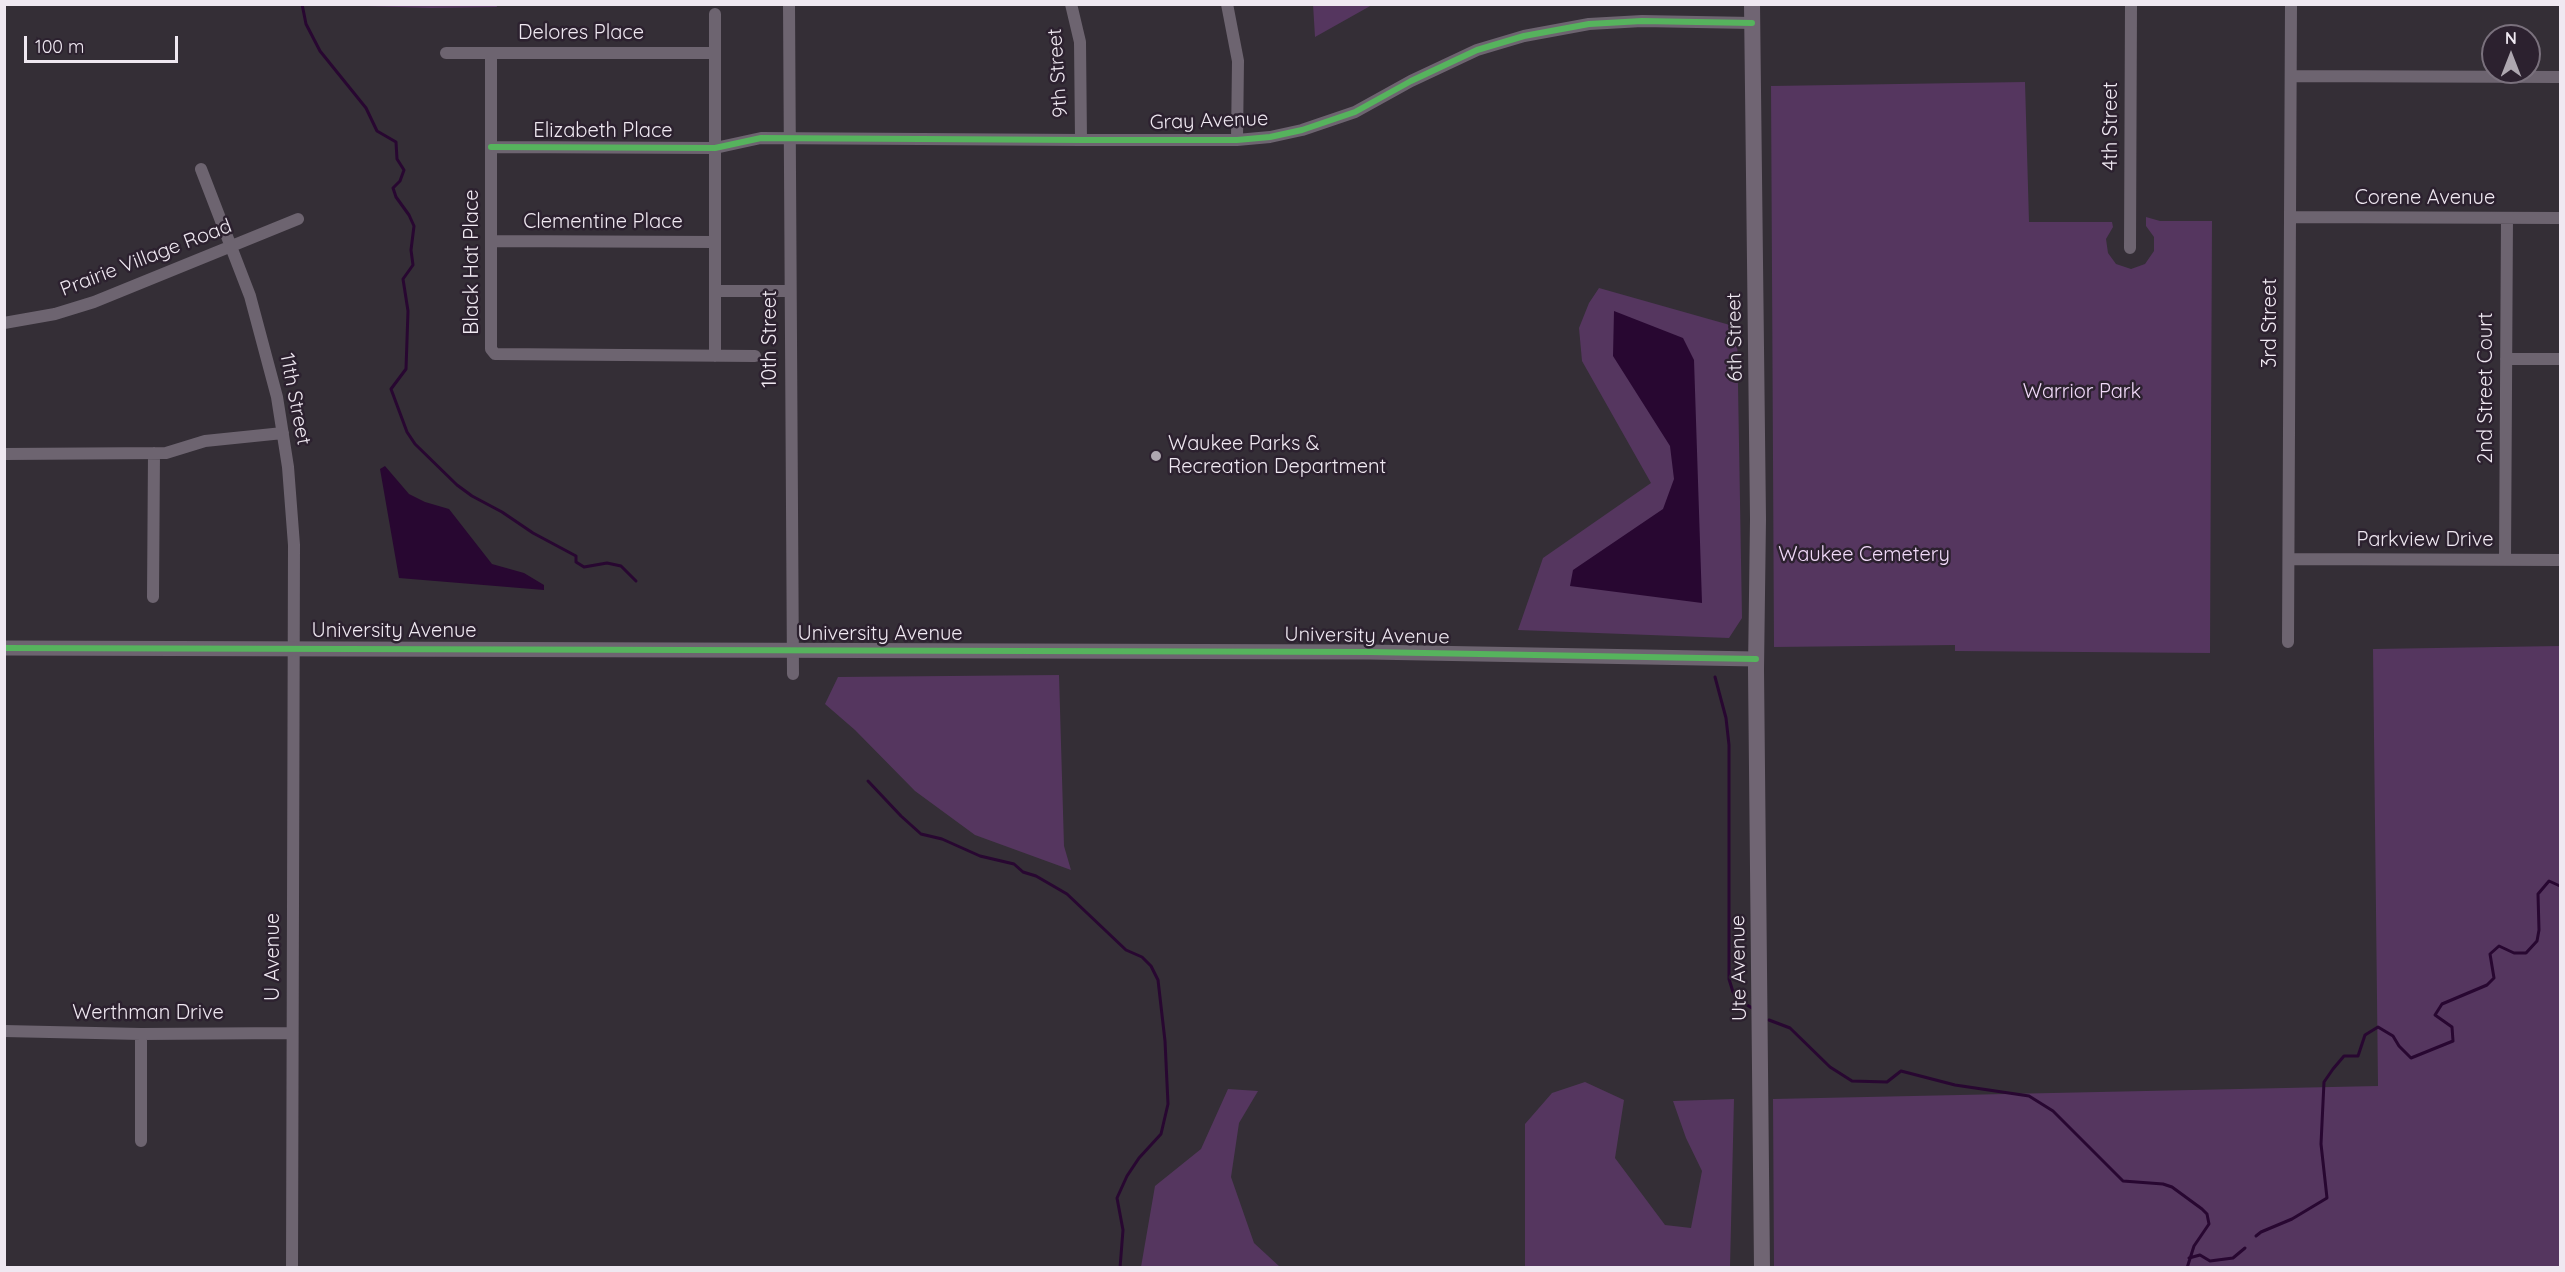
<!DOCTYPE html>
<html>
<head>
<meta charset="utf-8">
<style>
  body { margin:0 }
  #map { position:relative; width:2565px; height:1272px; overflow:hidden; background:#342e36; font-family:Quicksand,sans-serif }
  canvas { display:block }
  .frame { position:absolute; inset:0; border:6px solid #efe8f1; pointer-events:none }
  .north { position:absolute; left:2481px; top:24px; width:60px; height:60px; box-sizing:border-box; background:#2c212f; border:2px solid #7a717d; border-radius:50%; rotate:0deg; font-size:16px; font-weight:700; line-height:24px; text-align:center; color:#efe8f1 }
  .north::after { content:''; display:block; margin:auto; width:21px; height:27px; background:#aea7b0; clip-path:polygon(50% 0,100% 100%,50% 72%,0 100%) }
  .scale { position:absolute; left:24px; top:36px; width:154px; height:27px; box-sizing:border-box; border:3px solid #efe8f1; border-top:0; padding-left:8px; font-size:18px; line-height:21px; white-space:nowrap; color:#efe8f1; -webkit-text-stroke:4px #2c212f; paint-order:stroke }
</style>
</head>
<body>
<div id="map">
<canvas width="2565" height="1272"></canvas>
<div class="frame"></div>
<div class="north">N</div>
<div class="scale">100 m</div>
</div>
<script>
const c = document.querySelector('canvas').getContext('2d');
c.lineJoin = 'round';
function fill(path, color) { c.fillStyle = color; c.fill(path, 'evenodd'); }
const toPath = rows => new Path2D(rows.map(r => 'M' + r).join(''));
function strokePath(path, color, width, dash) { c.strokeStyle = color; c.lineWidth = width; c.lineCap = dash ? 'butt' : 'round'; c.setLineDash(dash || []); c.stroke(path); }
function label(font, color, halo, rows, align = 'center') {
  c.font = font + ' Quicksand,sans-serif'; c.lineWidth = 5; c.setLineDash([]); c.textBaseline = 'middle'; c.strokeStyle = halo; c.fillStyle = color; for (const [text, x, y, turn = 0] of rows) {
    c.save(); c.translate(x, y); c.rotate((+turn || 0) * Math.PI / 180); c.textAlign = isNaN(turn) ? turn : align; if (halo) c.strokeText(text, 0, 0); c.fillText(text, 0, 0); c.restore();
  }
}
const green = toPath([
  [496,4,497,7,431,8,366,6,365,5],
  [1313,4,1372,4,1372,5,1315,37],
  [2025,82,2029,222,2112,222,2113,227,2106,239,2108,253,2116,264,2131,269,2145,264,2154,251,2154,237,2146,226,2146,217,2160,221,2212,221,2210,653,1955,651,1955,645,1774,647,1771,86],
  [1599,288,1737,327,1742,618,1729,638,1518,630,1543,558,1651,483,1582,361,1579,328,1589,303],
  [2560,646,2560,1267,1774,1267,1773,1099,2378,1086,2373,649],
  [1059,675,1064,846,1071,870,975,835,915,791,855,730,825,704,838,677],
  [1585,1082,1624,1100,1615,1158,1665,1225,1691,1228,1702,1171,1686,1138,1673,1101,1734,1099,1730,1267,1525,1267,1525,1124,1552,1093],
  [1228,1089,1258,1091,1239,1123,1231,1177,1254,1243,1280,1267,1141,1267,1155,1186,1201,1149]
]);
const water = toPath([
  [1614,311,1683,338,1694,360,1702,603,1570,586,1573,570,1663,509,1674,479,1670,446,1613,356],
  [385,466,409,494,425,502,449,509,492,564,524,573,544,585,544,590,399,578,380,469]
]);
const stream = toPath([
  [302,4,306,24,320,51,366,108,377,131,396,142,397,159,404,170,400,181,393,188,396,197,409,215,414,226,411,250,413,265,403,279,408,311,406,369,391,389,407,432,415,444,457,485,472,496,502,512,533,533,576,556,576,562,584,567,607,563,621,566,636,581],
  [1715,677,1726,718,1729,745,1729,979,1733,992,1739,1000,1752,1008],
  [868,781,901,816,921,834,942,839,980,856,1014,864,1023,872,1036,876,1067,894,1126,950,1142,957,1151,966,1158,980,1165,1041,1168,1104,1161,1134,1139,1158,1127,1176,1117,1198,1123,1230,1120,1268],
  [1769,1020,1790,1028,1830,1067,1852,1081,1887,1082,1901,1071,1955,1085,2029,1096,2053,1111,2123,1181,2163,1184,2172,1187,2202,1209,2207,1214,2209,1224,2194,1246,2187,1268],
  [2256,1236,2261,1232,2292,1219,2327,1198,2321,1144,2324,1082,2333,1069,2344,1056,2358,1056,2365,1035,2378,1027,2393,1036,2399,1046,2411,1058,2453,1041,2452,1027,2435,1015,2442,1004,2487,985,2494,978,2490,954,2499,946,2514,953,2526,953,2537,941,2539,930,2538,894,2549,881,2560,886],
  [2189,1258,2200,1255,2210,1261,2233,1258,2245,1248]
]);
const minor = toPath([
  [789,4,793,674],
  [1071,4,1080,42,1081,140],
  [1227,4,1238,61,1237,140],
  [715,14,715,356],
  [446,53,715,53],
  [491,53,491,349,495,354,755,356],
  [2291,76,2560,77],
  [491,147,715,148,761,138,1081,140,1237,140,1270,137,1302,130,1355,112,1411,81,1477,50,1524,36,1589,24,1642,21,1752,23],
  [201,169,250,296,277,397,288,467,294,545,292,1268],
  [2290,217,2560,218],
  [491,241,715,242],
  [2130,248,2131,4],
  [716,291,789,291],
  [4,323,55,314,94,302,298,219],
  [2506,359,2560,359],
  [4,454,166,453,205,441,283,433],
  [2289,559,2560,560],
  [2505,560,2507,218],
  [153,597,154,453],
  [2288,642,2291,4],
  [4,1031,141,1034,292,1033],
  [141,1034,141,1141]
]);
const tertiary = toPath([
  [4,648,1369,652,1756,659]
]);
const secondary = toPath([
  [1752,4,1758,519,1756,669,1762,1268]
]);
const cycleway = toPath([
  [491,147,715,148,761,138,1081,140,1237,140,1270,137,1302,130,1355,112,1411,81,1477,50,1524,36,1589,24,1642,21,1752,23],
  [4,648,1369,652,1756,659]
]);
const markers = [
  [1156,456,6,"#aea7b0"]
];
const streetNames = [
  ["Delores Place",581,33],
  ["9th Street",1058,73,-94],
  ["Gray Avenue",1209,121,-2],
  ["4th Street",2111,126,-90],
  ["Elizabeth Place",603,131],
  ["Corene Avenue",2425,198],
  ["Clementine Place",603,222],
  ["Prairie Village Road",146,258,-21],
  ["Black Hat Place",472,262,-90],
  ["3rd Street",2270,323,-90],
  ["6th Street",1735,337,-91],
  ["10th Street",770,339,-90],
  ["2nd Street Court",2486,388,-90],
  ["11th Street",295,399,79],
  ["Parkview Drive",2425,540],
  ["University Avenue",394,631],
  ["University Avenue",880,634],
  ["University Avenue",1367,636,1],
  ["U Avenue",273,957,-90],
  ["Ute Avenue",1739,968,-91],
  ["Werthman Drive",148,1013]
];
const parkNames = [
  ["Warrior Park",2082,392],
  ["Waukee Cemetery",1864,555]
];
const poiNames = [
  ["Waukee Parks &",1168,444],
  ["Recreation Department",1168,467]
];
fill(green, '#55365f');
fill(water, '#280731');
strokePath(stream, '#280731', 3);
strokePath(minor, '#6d6470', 12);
strokePath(tertiary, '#6d6470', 15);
strokePath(secondary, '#706573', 16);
strokePath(cycleway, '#56b35d', 6);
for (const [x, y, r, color] of markers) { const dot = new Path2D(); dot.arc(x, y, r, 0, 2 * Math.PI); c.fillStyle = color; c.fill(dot); strokePath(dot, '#2c212f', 2); }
label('20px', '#efe8f1', '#2c212f', streetNames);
label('20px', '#f1daf9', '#2c212f', parkNames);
label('20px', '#efe8f1', '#2c212f', poiNames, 'left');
</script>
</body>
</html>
